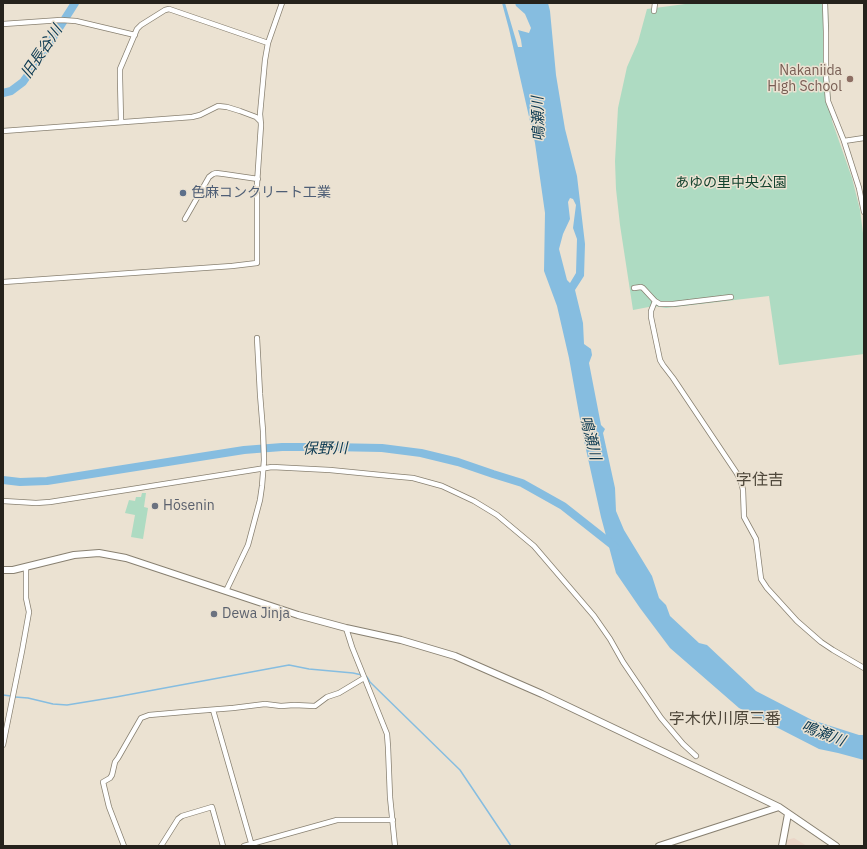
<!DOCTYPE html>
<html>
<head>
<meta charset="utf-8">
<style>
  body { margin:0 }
  #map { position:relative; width:867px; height:849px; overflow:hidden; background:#ebe2d2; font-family:"IBM Plex Sans",sans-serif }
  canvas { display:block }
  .frame { position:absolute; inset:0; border:4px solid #25221c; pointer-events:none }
</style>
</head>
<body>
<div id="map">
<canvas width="867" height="849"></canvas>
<div class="frame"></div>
</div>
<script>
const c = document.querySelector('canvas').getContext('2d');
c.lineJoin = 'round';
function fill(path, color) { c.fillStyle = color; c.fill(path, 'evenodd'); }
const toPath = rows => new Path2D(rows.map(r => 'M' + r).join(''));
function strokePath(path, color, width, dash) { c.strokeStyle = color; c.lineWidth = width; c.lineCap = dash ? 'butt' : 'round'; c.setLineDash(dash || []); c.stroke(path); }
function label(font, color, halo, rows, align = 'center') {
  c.font = font + ' "IBM Plex Sans","Noto Sans JP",sans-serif'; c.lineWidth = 3; c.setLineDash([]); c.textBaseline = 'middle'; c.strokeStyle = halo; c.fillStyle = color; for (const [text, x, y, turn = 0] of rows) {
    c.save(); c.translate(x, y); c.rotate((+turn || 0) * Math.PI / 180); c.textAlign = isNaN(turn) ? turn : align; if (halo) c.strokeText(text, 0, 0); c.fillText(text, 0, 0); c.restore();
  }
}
const industrial = toPath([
  [794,838,807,846,786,846,787,840]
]);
const green = toPath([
  [693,3,828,3,829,41,829,77,832,121,852,178,860,210,864,241,864,354,779,365,769,296,666,308,654,306,633,310,620,225,616,189,615,161,618,108,627,67,638,42,647,9],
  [142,493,146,493,144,507,148,508,143,539,131,537,135,515,125,513,129,500,135,501,136,497,141,497]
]);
const water = toPath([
  [502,3,505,3,518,47,522,47,521,40,518,30,529,33,531,28,525,14,516,6,515,3,524,4,525,3,548,3,550,11,556,75,565,129,577,176,585,244,584,276,575,290,583,323,584,344,591,349,592,355,589,363,601,425,605,429,603,433,615,488,616,511,624,530,652,576,659,598,666,605,670,616,699,643,707,645,756,691,812,720,859,735,864,735,864,760,838,753,819,749,739,708,670,648,640,608,616,573,601,517,583,436,569,358,557,306,544,271,545,213,535,143,509,29],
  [570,198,573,199,576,205,573,228,577,239,576,273,570,283,567,280,559,249,563,234,570,219,568,202]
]);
const stream = toPath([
  [365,676,367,677,370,682,460,770,511,846],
  [3,695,11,696],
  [15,697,28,698,53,704,67,705,116,697,289,665,309,669,353,673,362,675]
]);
const river = toPath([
  [3,93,11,91,23,82,40,58,75,3],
  [3,480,20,482,47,481,244,450,282,447,330,447,382,448,421,453,458,462,493,474,522,483,563,506,615,547]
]);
const minor = toPath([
  [825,3,826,32,826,76,828,101,844,141,859,188,864,212],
  [654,11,655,3],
  [3,24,61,20,76,21,135,35],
  [121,122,120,78,120,69,137,29,141,25,165,10,169,9,268,43],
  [3,131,192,117,200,115,218,106,227,107,240,111,256,117,260,121],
  [844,141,864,138],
  [185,219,209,177,213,174,216,173,224,174,258,179],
  [3,282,232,266,257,263,257,184,261,125,260,114,265,60,268,43,282,3],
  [634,288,641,287,643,288,655,301,660,304,673,304,731,297],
  [655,301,651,311,651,317,660,360,663,365,673,378,736,472,741,481,743,490,744,517,756,539,761,579,767,588,797,621,821,642,833,650,864,668],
  [3,501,36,503,50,502,272,467,330,470,391,476,413,478,442,486,474,501,497,515,534,546,594,616,610,639,623,662,661,718,683,744,696,756],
  [226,591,248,545,260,500,262,486,264,460,263,431,260,394,257,338],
  [346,628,352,647,387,734,388,747,390,797,395,846],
  [213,710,252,846],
  [3,745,22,651,29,612,26,598,26,567],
  [124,846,109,807,103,782,110,778,112,775,115,762,118,758,141,718,149,715,195,711,233,708,265,704,281,706,294,705,315,706,327,697,339,693,364,678],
  [161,846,178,819,182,816,212,807,223,846],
  [244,846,337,820,393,820]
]);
const tertiary = toPath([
  [3,570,13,570,74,555,99,553,126,558,298,615,346,628,401,640,455,656,542,694,750,793,779,807,836,846],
  [659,846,779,807],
  [782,846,788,814]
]);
const markers = [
  [850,79,4,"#8d6e63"],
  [183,193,4,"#5c6f8a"],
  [155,506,4,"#6b7280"],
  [214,614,4,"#6b7280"]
];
const educationNames = [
  ["Nakaniida",842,71],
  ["High School",842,87]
];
const parkNames = [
  ["あゆの里中央公園",731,183]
];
const serviceNames = [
  ["色麻コンクリート工業",191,193]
];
const worshipNames = [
  ["Hōsenin",163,506],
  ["Dewa Jinja",222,614]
];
const waterNames = [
  ["旧長谷川",42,52,-56],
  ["鳴瀬川",539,119,-92],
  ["鳴瀬川",590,438,76],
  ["保野川",325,449,-1],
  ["鳴瀬川",823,734,21]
];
const quarterNames = [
  ["字住吉",760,480],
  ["字木伏川原三番",725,719]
];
fill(industrial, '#ead5c7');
fill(green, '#aedbc2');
fill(water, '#86bde0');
strokePath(stream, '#86bde0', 1.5);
strokePath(river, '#86bde0', 8);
strokePath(minor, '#888071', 6);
strokePath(tertiary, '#888071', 8);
strokePath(minor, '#fff', 4.5);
strokePath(tertiary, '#fff', 6);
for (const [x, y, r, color] of markers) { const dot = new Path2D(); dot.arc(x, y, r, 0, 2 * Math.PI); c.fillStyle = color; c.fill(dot); strokePath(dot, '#ebe2d2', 1.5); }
label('14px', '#785e54', '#ebe2d2', educationNames, 'right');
label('14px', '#13432e', '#ebe2d2', parkNames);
label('14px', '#4e5e75', '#ebe2d2', serviceNames, 'left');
label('14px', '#5b616d', '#ebe2d2', worshipNames, 'left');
label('italic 15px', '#0b3951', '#ebe2d2', waterNames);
label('16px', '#4e473a', '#ebe2d2', quarterNames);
</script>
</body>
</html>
